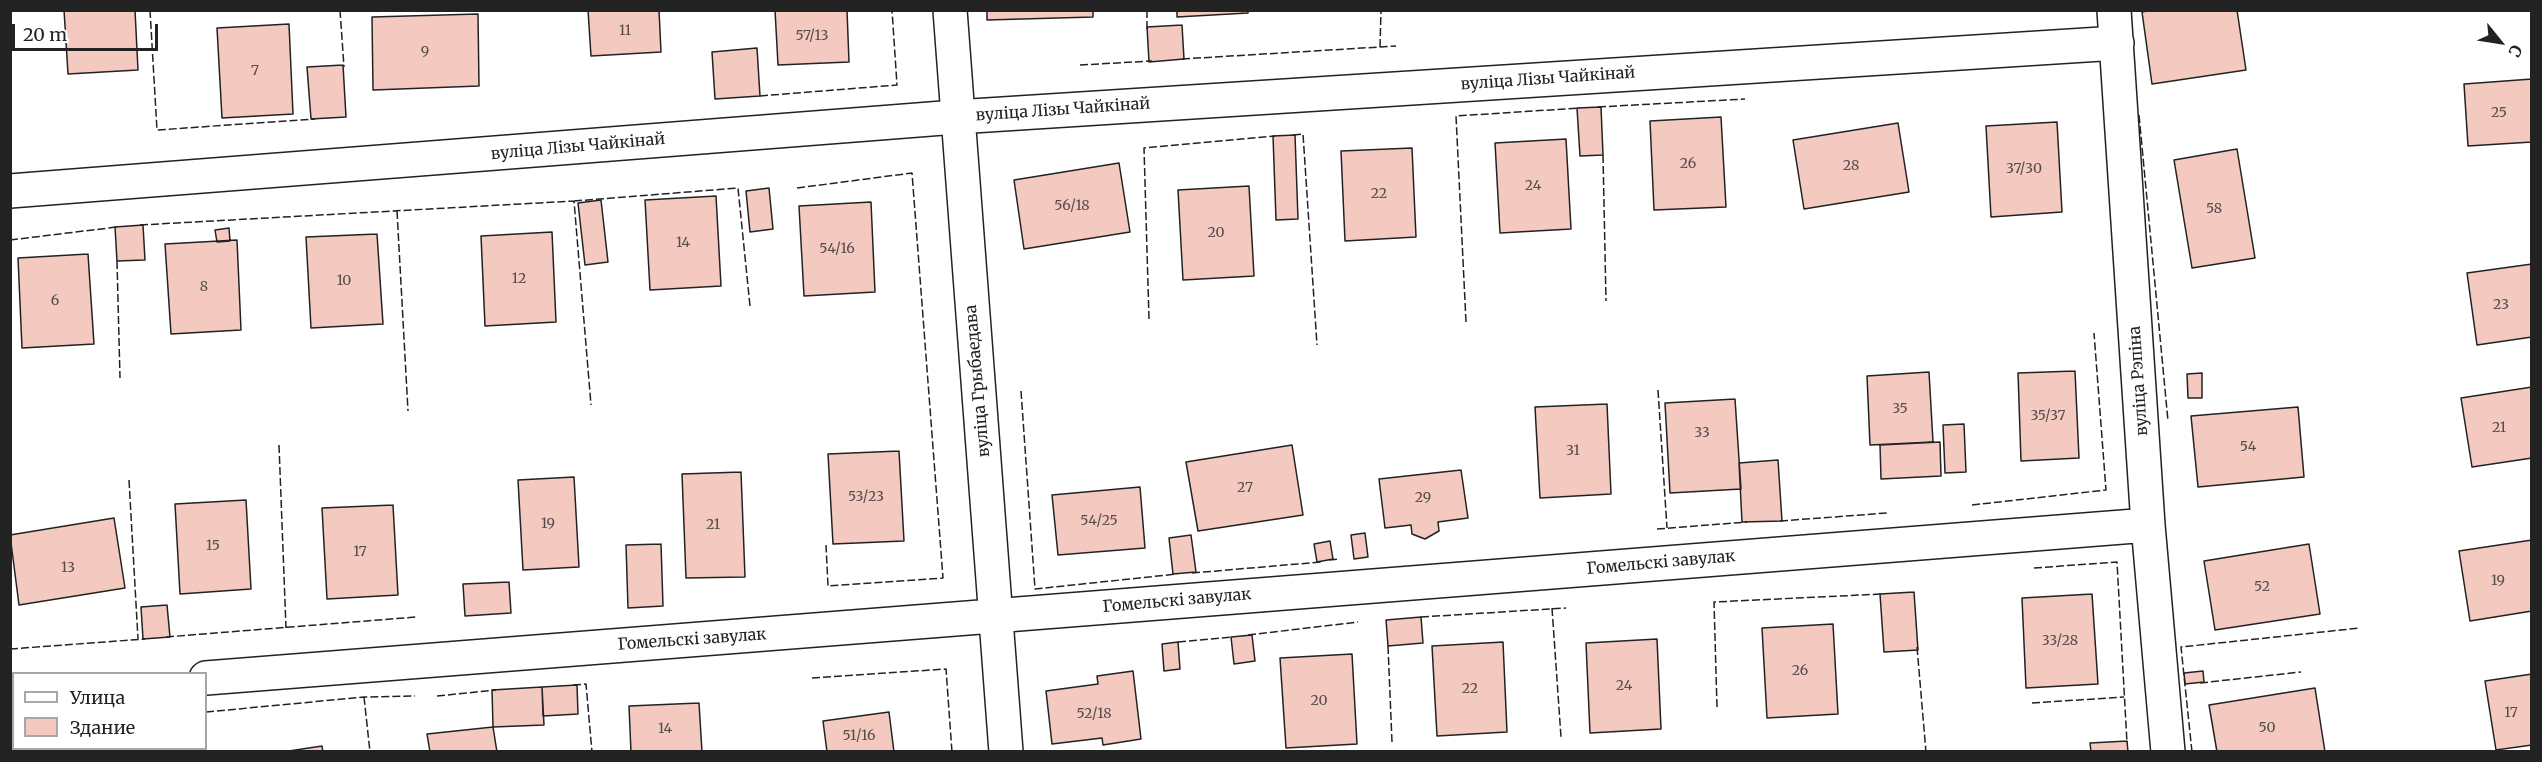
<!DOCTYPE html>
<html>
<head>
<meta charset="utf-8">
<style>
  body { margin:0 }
  #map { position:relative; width:2542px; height:762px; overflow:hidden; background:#fff; font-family:Merriweather,serif }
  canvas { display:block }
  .frame { position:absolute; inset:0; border:12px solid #222; pointer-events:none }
  .legend { position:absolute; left:12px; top:672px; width:195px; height:78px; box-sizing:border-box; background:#fff; border:2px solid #a7a7a7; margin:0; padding:8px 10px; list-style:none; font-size:18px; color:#222 }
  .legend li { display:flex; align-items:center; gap:12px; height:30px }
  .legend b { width:30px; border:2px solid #a7a7a7 }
  .north { position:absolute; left:2470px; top:12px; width:60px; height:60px; -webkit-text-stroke:4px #fff; paint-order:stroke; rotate:120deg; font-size:16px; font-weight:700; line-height:24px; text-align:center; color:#222 }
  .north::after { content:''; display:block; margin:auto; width:21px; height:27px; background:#222; clip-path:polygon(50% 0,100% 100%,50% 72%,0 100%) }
  .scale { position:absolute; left:12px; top:24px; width:146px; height:27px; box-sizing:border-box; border:3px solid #222; border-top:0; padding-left:8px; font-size:18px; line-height:21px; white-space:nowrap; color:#222; -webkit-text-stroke:4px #fff; paint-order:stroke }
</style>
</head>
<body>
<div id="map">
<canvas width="2542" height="762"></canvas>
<div class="frame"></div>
<ul class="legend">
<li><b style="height:8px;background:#fff"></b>Улица</li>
<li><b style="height:16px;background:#f3c9c0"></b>Здание</li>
</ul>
<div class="north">С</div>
<div class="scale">20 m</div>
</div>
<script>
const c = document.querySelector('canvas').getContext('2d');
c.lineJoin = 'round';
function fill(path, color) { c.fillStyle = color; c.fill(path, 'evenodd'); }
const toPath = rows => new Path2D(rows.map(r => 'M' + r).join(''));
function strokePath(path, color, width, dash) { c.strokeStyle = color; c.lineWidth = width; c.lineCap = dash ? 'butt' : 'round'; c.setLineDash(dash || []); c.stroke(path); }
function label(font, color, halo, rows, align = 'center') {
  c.font = font + ' Merriweather,serif'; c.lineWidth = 4.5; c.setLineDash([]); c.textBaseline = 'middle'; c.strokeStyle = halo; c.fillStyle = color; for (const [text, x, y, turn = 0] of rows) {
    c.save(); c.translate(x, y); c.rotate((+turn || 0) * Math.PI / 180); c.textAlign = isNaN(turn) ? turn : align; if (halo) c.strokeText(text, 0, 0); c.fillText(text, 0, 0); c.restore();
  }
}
const building = toPath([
  [64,10,135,10,138,70,68,74,64,10],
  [588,10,659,10,661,52,591,56,588,10],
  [775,10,847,10,849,62,778,65,775,10],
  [987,10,1093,10,1093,17,987,20,987,10],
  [1177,10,1248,10,1248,13,1177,17,1177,10],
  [2152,10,2237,10,2246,70,2152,84,2142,12,2152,10],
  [478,14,479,86,373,90,372,17,478,14],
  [289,24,293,114,222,118,217,28,289,24],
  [1182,25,1184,59,1149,62,1147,27,1182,25],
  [757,48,760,96,715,99,712,52,757,48],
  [343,65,346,117,311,119,307,67,343,65],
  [2532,79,2532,142,2468,146,2464,84,2532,79],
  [1601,107,1603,155,1580,156,1577,108,1601,107],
  [1721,117,1726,207,1654,210,1650,121,1721,117],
  [2057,122,2062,212,1991,217,1986,126,2057,122],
  [1898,123,1909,192,1804,209,1793,140,1898,123],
  [1295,135,1298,219,1276,220,1273,136,1295,135],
  [1566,139,1571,229,1500,233,1495,143,1566,139],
  [1412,148,1416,237,1345,241,1341,151,1412,148],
  [2237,149,2255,258,2192,268,2174,160,2237,149],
  [1119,163,1130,232,1024,249,1014,180,1119,163],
  [1249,186,1254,276,1183,280,1178,190,1249,186],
  [769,188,773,229,750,232,746,191,769,188],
  [716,196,721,286,650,290,645,200,716,196],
  [601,200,608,262,585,265,578,203,601,200],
  [871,202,875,292,804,296,799,206,871,202],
  [143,225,145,260,117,261,115,227,143,225],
  [229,228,230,241,217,242,215,230,229,228],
  [552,232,556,322,485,326,481,236,552,232],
  [377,234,383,324,311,328,306,237,377,234],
  [237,240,241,330,171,334,165,244,237,240],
  [88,254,94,344,22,348,18,258,88,254],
  [2532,264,2532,337,2477,345,2467,273,2532,264],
  [2075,371,2079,458,2021,461,2018,373,2075,371],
  [1929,372,1933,442,1870,445,1867,376,1929,372],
  [2202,373,2202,398,2188,398,2187,374,2202,373],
  [2532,387,2532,458,2472,467,2461,398,2532,387],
  [1735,399,1741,489,1670,493,1665,403,1735,399],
  [1607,404,1611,494,1540,498,1535,407,1607,404],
  [2298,407,2304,477,2198,487,2191,416,2298,407],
  [1964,424,1966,472,1945,473,1943,425,1964,424],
  [1940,442,1941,476,1881,479,1880,445,1940,442],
  [1292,445,1303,515,1198,531,1186,462,1292,445],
  [899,451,904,541,833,544,828,454,899,451],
  [1778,460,1782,521,1742,522,1739,463,1778,460],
  [1461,470,1468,518,1438,522,1439,531,1425,539,1412,534,1411,525,1385,528,1379,479,1461,470],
  [741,472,745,577,686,578,682,474,741,472],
  [574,477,579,567,523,570,518,480,574,477],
  [1140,487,1145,548,1058,555,1052,495,1140,487],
  [246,500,251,589,180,594,175,504,246,500],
  [393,505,398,595,327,599,322,508,393,505],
  [114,518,125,588,19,605,10,535,114,518],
  [1365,533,1368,557,1354,559,1351,535,1365,533],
  [1191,535,1196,572,1173,574,1169,538,1191,535],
  [2532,540,2532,611,2470,621,2459,551,2532,540],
  [1330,541,1333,559,1317,562,1314,544,1330,541],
  [661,544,663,606,628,608,626,545,661,544],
  [2309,544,2320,614,2215,630,2204,561,2309,544],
  [509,582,511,613,465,616,463,584,509,582],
  [1914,592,1918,650,1884,652,1880,594,1914,592],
  [2092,594,2098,684,2026,688,2022,598,2092,594],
  [167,605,170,637,143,639,141,607,167,605],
  [1421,617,1423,643,1388,646,1386,620,1421,617],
  [1833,624,1838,714,1767,718,1762,628,1833,624],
  [1252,635,1255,661,1234,664,1231,637,1252,635],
  [1657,639,1661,729,1590,733,1586,643,1657,639],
  [1178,642,1180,669,1164,671,1162,644,1178,642],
  [1503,642,1507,732,1437,736,1432,646,1503,642],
  [1352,654,1357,744,1286,748,1280,658,1352,654],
  [1133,671,1141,739,1103,745,1102,738,1052,744,1046,691,1098,684,1097,676,1133,671],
  [2203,671,2204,682,2185,684,2184,673,2203,671],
  [2532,674,2532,745,2496,750,2485,681,2532,674],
  [577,685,578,714,543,716,542,687,577,685],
  [542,687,544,725,493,727,492,690,542,687],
  [2315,688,2325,752,2217,752,2209,705,2315,688],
  [699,703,702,752,631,752,629,706,699,703],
  [889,712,894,752,827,752,823,721,889,712],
  [493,727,497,752,430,752,427,734,493,727],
  [2127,741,2128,752,2091,752,2090,743,2127,741],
  [322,746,323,752,282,752,322,746]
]);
const street = toPath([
  [950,10,1006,752],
  [2114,10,2148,525,2168,752],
  [10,191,956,117,2117,43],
  [206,678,2148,525],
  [10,693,14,693]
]);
const fence = toPath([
  [150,10,157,130,315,119],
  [340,10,344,67],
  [1147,29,1147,10],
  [1380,47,1381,10],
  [1182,59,1396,46],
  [1080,65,1152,61],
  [760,96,897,85,892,10],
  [1598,107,1745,99],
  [2139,115,2168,421],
  [1293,135,1303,134,1317,345],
  [1603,155,1606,301],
  [797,188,912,173,943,578,828,586,826,545],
  [574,201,738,188,750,306],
  [397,211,408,411],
  [140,225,574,201,591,405],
  [10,240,117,227],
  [117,261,120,378],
  [1149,319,1144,148,1275,136],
  [1466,322,1456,116,1580,108],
  [1658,390,1667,528],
  [1021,391,1035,589,1177,574],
  [279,445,286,628],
  [129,480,138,639],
  [1972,505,2106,490,2094,333],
  [1780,521,1887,513],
  [1657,529,1747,522],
  [1329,560,1339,559],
  [2034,568,2117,562,2127,743],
  [1192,573,1321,562],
  [1552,608,1561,737],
  [1421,617,1566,608],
  [1248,635,1358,622],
  [166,637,416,617],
  [1178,642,1233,637],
  [1388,646,1392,742],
  [1917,647,1926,752],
  [10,649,145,639],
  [812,678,946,669,952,752],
  [2200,683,2301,672],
  [573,685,586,684,592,752],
  [437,696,496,690],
  [364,697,370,752],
  [2032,703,2124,697],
  [1717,707,1714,602,1882,594],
  [206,712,364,697,415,696],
  [13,728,14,736],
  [15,748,15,752],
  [164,748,164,752],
  [2192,752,2181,647,2360,628]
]);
const numberNames = [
  ["11",625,31],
  ["57/13",812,36],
  ["9",425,52],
  ["7",255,71],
  ["25",2499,113],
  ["26",1688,164],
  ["28",1851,166],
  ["37/30",2024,169],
  ["24",1533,186],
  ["22",1379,194],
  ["56/18",1072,206],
  ["58",2214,209],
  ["20",1216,233],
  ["14",683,243],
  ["54/16",837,249],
  ["12",519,279],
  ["10",344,281],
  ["8",204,287],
  ["6",55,301],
  ["23",2501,305],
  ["35",1900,409],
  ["35/37",2048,416],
  ["21",2499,428],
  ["33",1702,433],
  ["54",2248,447],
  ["31",1573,451],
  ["27",1245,488],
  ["53/23",866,497],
  ["29",1423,498],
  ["54/25",1099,521],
  ["19",548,524],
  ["21",713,525],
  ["15",213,546],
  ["17",360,552],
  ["13",68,568],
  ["19",2498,581],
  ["52",2262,587],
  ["33/28",2060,641],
  ["26",1800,671],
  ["24",1624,686],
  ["22",1470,689],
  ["20",1319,701],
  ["17",2511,713],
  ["52/18",1094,714],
  ["50",2267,728],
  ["14",665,729],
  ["51/16",859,736]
];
const streetNames = [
  ["вуліца Лізы Чайкінай",1548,79,-4],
  ["вуліца Лізы Чайкінай",1063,110,-4],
  ["вуліца Лізы Чайкінай",578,147,-5],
  ["вуліца Грыбаедава",978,381,-95],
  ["вуліца Рэпіна",2139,381,-94],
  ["Гомельскі завулак",1661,563,-5],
  ["Гомельскі завулак",1177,601,-5],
  ["Гомельскі завулак",692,640,-4]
];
fill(building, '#f3c9c0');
strokePath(building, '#222', 1.5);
strokePath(street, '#222', 36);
strokePath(street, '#fff', 33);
strokePath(fence, '#222', 1.5, [8, 3]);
label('14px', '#564c4a', null, numberNames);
label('16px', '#222', '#fff', streetNames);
</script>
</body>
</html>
